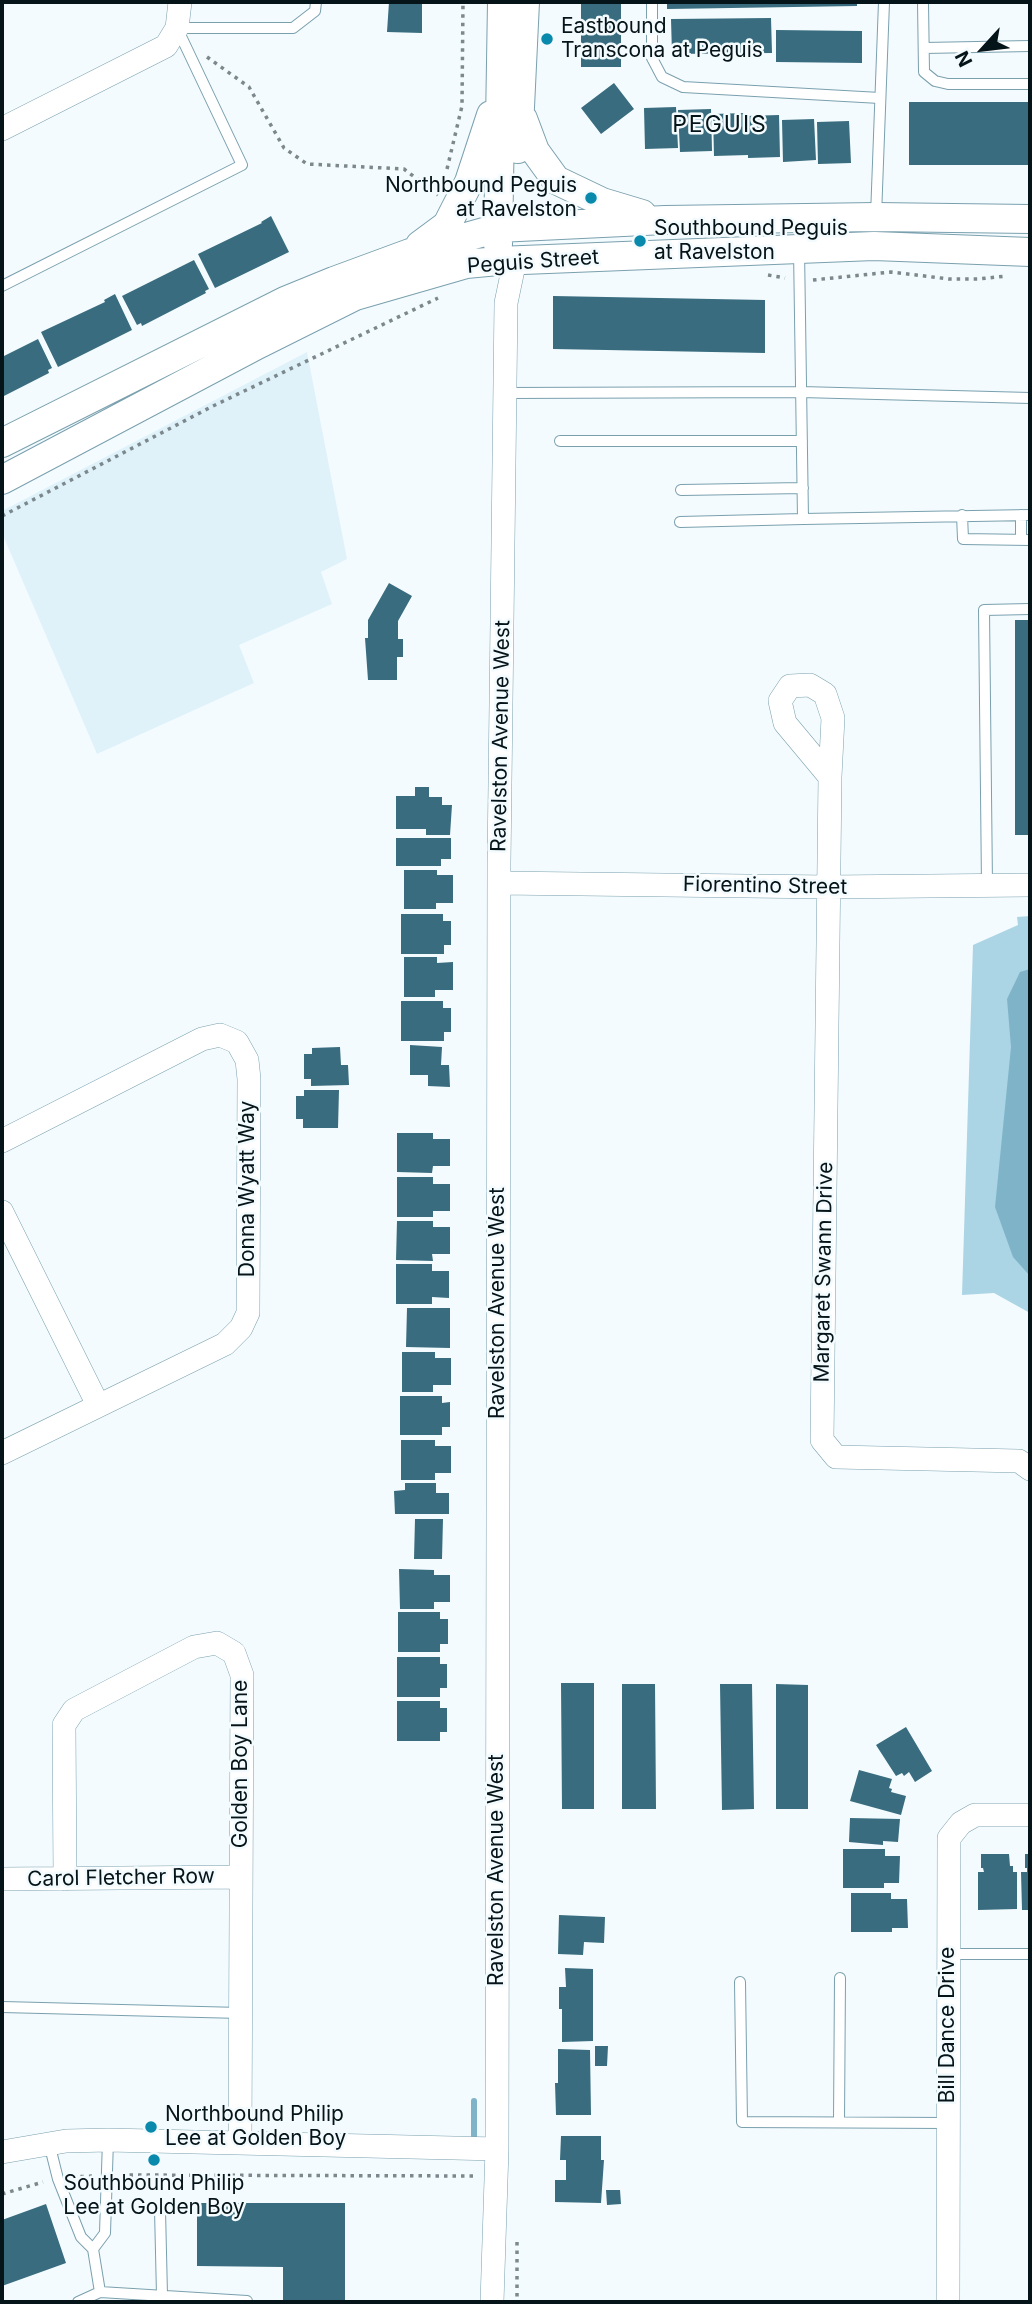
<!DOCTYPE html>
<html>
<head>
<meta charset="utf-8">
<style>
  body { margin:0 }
  #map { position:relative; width:1032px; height:2304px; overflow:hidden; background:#f3fbfe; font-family:Inter,sans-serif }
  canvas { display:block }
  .frame { position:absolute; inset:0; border:4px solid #051419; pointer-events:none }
  .north { position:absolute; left:948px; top:14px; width:70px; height:70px; -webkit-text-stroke:5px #f3fbfe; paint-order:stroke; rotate:243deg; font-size:19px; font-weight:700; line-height:28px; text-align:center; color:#051419 }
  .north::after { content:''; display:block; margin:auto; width:24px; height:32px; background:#051419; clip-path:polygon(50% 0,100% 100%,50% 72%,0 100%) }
</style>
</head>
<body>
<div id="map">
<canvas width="1032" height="2304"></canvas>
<div class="frame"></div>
<div class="north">N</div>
</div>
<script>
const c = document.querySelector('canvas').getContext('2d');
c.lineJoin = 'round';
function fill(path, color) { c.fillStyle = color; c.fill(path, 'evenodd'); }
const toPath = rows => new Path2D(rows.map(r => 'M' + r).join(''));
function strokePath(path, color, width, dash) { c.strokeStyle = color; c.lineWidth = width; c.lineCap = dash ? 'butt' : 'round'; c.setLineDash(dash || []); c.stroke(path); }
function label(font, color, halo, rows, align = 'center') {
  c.font = font + ' Inter,sans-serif'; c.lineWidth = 5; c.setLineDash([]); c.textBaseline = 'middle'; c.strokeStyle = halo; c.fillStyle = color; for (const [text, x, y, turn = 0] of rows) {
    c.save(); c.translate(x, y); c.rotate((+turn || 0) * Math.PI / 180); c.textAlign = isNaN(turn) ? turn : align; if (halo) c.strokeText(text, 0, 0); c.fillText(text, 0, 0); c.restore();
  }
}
const built = toPath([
  [307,352,347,559,321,572,332,604,239,645,254,683,97,754,2,533,2,511]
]);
const green = toPath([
  [1030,916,1030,1313,994,1293,962,1295,973,945,1018,925,1017,917]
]);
const water = toPath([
  [1030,969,1030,1276,1013,1257,995,1207,1011,1047,1007,999,1020,972]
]);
const stream = toPath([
  [474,2140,474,2101]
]);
const building = toPath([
  [389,2,422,2,422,33,387,32],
  [581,2,621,2,621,67,581,67],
  [667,2,857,2,857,6,667,9],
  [771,18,772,53,672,54,671,19],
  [776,30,862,31,862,63,776,62],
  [614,83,634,109,601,134,581,108],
  [909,102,1030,102,1030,165,909,165],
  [676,107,678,148,645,149,644,108],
  [711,109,712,151,680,152,678,110],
  [745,113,746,116,779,115,780,157,748,158,748,155,714,156,713,114],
  [814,119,816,160,783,162,782,120],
  [849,121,851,163,818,164,817,122],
  [271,216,289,252,215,288,198,254,262,223,261,222],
  [194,260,209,289,205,291,206,293,142,326,141,323,137,325,122,296],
  [115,294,132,330,58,367,41,332,105,302,104,300],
  [553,296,765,300,765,353,553,349],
  [38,339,52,368,48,370,49,373,2,397,2,357],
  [389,583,412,596,398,621,398,639,403,639,403,657,397,657,397,680,368,680,365,638,368,638,368,620],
  [1015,620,1030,620,1030,835,1015,835],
  [415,787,429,787,429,797,442,797,442,805,452,805,450,835,426,835,426,829,396,829,396,796,415,796],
  [396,838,451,838,451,859,441,859,441,866,396,866],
  [404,870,437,870,437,875,453,875,453,903,436,903,436,909,404,909],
  [401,914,443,914,443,921,451,921,451,945,444,945,444,954,401,954],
  [404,957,437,957,437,963,453,962,453,990,435,990,435,997,404,997],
  [401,1001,443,1001,443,1008,451,1008,451,1032,444,1032,444,1041,401,1041],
  [410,1045,442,1047,441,1065,449,1065,450,1087,428,1086,428,1075,410,1075],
  [340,1047,341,1065,348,1065,349,1085,311,1086,311,1079,304,1079,304,1054,312,1054,312,1048],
  [304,1090,339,1090,338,1128,303,1128,303,1119,296,1119,296,1096,304,1096],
  [397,1133,433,1133,433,1139,450,1139,450,1166,433,1166,432,1173,397,1172],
  [397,1177,433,1177,433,1184,450,1184,450,1211,433,1211,433,1217,397,1217],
  [397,1221,433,1221,433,1227,450,1227,450,1254,432,1254,433,1261,396,1260],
  [396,1264,432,1264,432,1271,449,1271,449,1298,432,1297,432,1304,396,1304],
  [407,1308,450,1308,450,1348,406,1347],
  [402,1352,435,1352,435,1358,451,1358,451,1385,433,1385,433,1392,402,1392],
  [400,1396,442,1396,442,1403,450,1402,450,1427,442,1427,442,1435,400,1435],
  [401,1440,435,1440,435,1446,451,1446,451,1473,435,1473,435,1480,401,1480],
  [405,1483,436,1483,436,1493,449,1493,449,1514,395,1514,394,1491,405,1490],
  [415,1519,443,1519,442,1559,414,1559],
  [399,1569,434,1570,434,1575,450,1575,450,1602,434,1602,434,1609,400,1609],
  [398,1612,440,1612,440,1619,448,1619,448,1644,440,1644,440,1652,398,1652],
  [397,1657,440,1657,440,1664,447,1664,447,1688,440,1688,440,1697,397,1697],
  [561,1683,594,1683,594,1809,562,1809],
  [622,1684,655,1684,656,1809,622,1809],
  [720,1684,752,1684,754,1809,722,1810],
  [776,1684,808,1685,808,1809,776,1809],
  [397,1701,440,1701,440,1708,447,1708,447,1732,440,1732,440,1741,397,1741],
  [906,1727,932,1771,915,1782,909,1772,904,1776,902,1773,896,1776,876,1745],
  [859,1770,892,1779,889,1788,892,1789,891,1792,906,1796,901,1815,850,1801],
  [850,1818,900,1819,898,1842,883,1841,883,1845,849,1842],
  [843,1849,885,1849,885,1856,900,1856,899,1883,884,1883,884,1888,843,1888],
  [981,1854,1009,1854,1010,1866,1013,1866,1013,1872,1017,1872,1017,1909,978,1910,978,1872,984,1872,983,1868,981,1868],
  [1025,1854,1030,1854,1030,1910,1022,1910,1021,1872,1027,1872,1027,1868,1025,1868],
  [851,1893,891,1893,891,1899,907,1899,908,1928,892,1928,892,1932,851,1932],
  [559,1915,605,1917,604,1943,584,1942,583,1955,558,1954],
  [565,1968,593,1969,593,2041,562,2042,562,2009,559,2009,559,1987,566,1987],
  [595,2046,608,2046,607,2066,595,2066],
  [558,2049,590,2050,591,2115,556,2115,555,2083,558,2083],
  [561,2136,601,2136,601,2160,604,2160,601,2203,555,2202,555,2180,566,2180,566,2160,560,2160],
  [606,2190,620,2190,621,2204,607,2205],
  [197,2203,345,2203,345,2302,283,2302,283,2267,197,2266],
  [46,2204,66,2263,2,2286,2,2220]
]);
const path = toPath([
  [207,57,249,87,284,148,307,164,404,169,438,195],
  [447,169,462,106,463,2],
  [768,275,785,278],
  [813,280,891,272,949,279,978,279,1007,276],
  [2,516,213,406,438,298],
  [121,2175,477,2176],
  [72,2177,92,2176],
  [2,2194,43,2182],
  [517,2242,517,2302]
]);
const service = toPath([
  [652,2,652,58,662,77,683,87,880,98],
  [923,2,924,72,935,81,948,84,1030,84],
  [924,48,1030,46],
  [876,216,884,2],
  [2,286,242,165,177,28,293,28,315,11,316,2],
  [505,393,801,392,1030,398],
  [560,441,802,441],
  [681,490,803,488],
  [962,515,963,539,1030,540],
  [1021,515,1021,540],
  [803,519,1030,515],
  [680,522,803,519,799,249],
  [987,885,984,610,1030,609],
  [949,1954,1030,1954],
  [740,1982,742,2122,947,2123],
  [2,2007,241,2013],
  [839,2122,840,1978],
  [49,2143,58,2179,81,2237,93,2249,100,2292],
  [160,2210,162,2295],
  [93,2249,105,2233,108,2140],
  [78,2302,100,2292,247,2301,247,2302]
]);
const minor = toPath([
  [2,129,166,46,177,28,180,2],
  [830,777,785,723,780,701,790,686,810,685,825,694,833,718,830,777,822,1440,836,1457,1019,1461,1030,1469],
  [499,883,829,887,1030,885],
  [2,1141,202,1039,220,1035,237,1042,247,1060,249,1079,248,1313,241,1328,225,1344,2,1453],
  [2,1212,98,1405],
  [2,1879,241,1877],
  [65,1879,64,1725,74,1710,194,1647,217,1643,234,1653,242,1675,240,2143],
  [2,2152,66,2141,108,2140,497,2149],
  [492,2302,497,2149,499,863,506,303,515,260],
  [948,2302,949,1838,961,1823,975,1815,1030,1815]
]);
const tertiary = toPath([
  [523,119,535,151,556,180,602,202,642,214],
  [518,149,525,2],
  [498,244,502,2],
  [420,245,447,225,469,182,491,115],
  [2,443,285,301,334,281,410,253,498,228,665,220,876,217,1030,219],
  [2,480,259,344,355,296,466,264,498,261,874,246,1030,252]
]);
const markers = [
  [547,39,7,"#0989ab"],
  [591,198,7,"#0989ab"],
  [640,241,7,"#0989ab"],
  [151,2127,7,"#0989ab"],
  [154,2160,7,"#0989ab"]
];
const poiNames = [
  ["Eastbound",561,27],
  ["Transcona at Peguis",561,51],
  ["Northbound Peguis",577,186,"right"],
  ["at Ravelston",577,210,"right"],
  ["Southbound Peguis",654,229],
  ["at Ravelston",654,253],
  ["Northbound Philip",165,2115],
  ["Lee at Golden Boy",165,2139],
  ["Southbound Philip",154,2184,"center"],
  ["Lee at Golden Boy",154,2208,"center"]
];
const streetNames = [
  ["Peguis Street",533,262,-4],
  ["Ravelston Avenue West",501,736,-89],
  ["Fiorentino Street",765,886,1],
  ["Donna Wyatt Way",248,1189,-90],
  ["Margaret Swann Drive",824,1272,-89],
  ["Ravelston Avenue West",498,1303,-90],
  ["Golden Boy Lane",241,1764,-90],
  ["Ravelston Avenue West",497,1870,-90],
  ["Carol Fletcher Row",121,1878,-1],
  ["Bill Dance Drive",948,2025,-90]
];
const neighbourhoodNames = [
  ["PEGUIS",720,125]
];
fill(built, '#dff2fa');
fill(green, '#abd5e5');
fill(water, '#7fb4c8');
strokePath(stream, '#7fb4c8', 6);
fill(building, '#386c7e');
strokePath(service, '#7aa0ae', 12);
strokePath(minor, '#7aa0ae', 24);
strokePath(tertiary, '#7aa0ae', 30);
strokePath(path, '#7c888c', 3.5, [3.5, 5]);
strokePath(service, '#fff', 10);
strokePath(minor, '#fff', 23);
strokePath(tertiary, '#fff', 28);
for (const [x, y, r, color] of markers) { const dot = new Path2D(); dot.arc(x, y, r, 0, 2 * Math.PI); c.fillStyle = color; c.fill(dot); strokePath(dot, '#f3fbfe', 2.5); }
label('21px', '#051419', '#f3fbfe', poiNames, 'left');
label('21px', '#051419', '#f3fbfe', streetNames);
c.letterSpacing = '2px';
label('23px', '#051419', '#f3fbfe', neighbourhoodNames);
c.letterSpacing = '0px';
</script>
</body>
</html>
